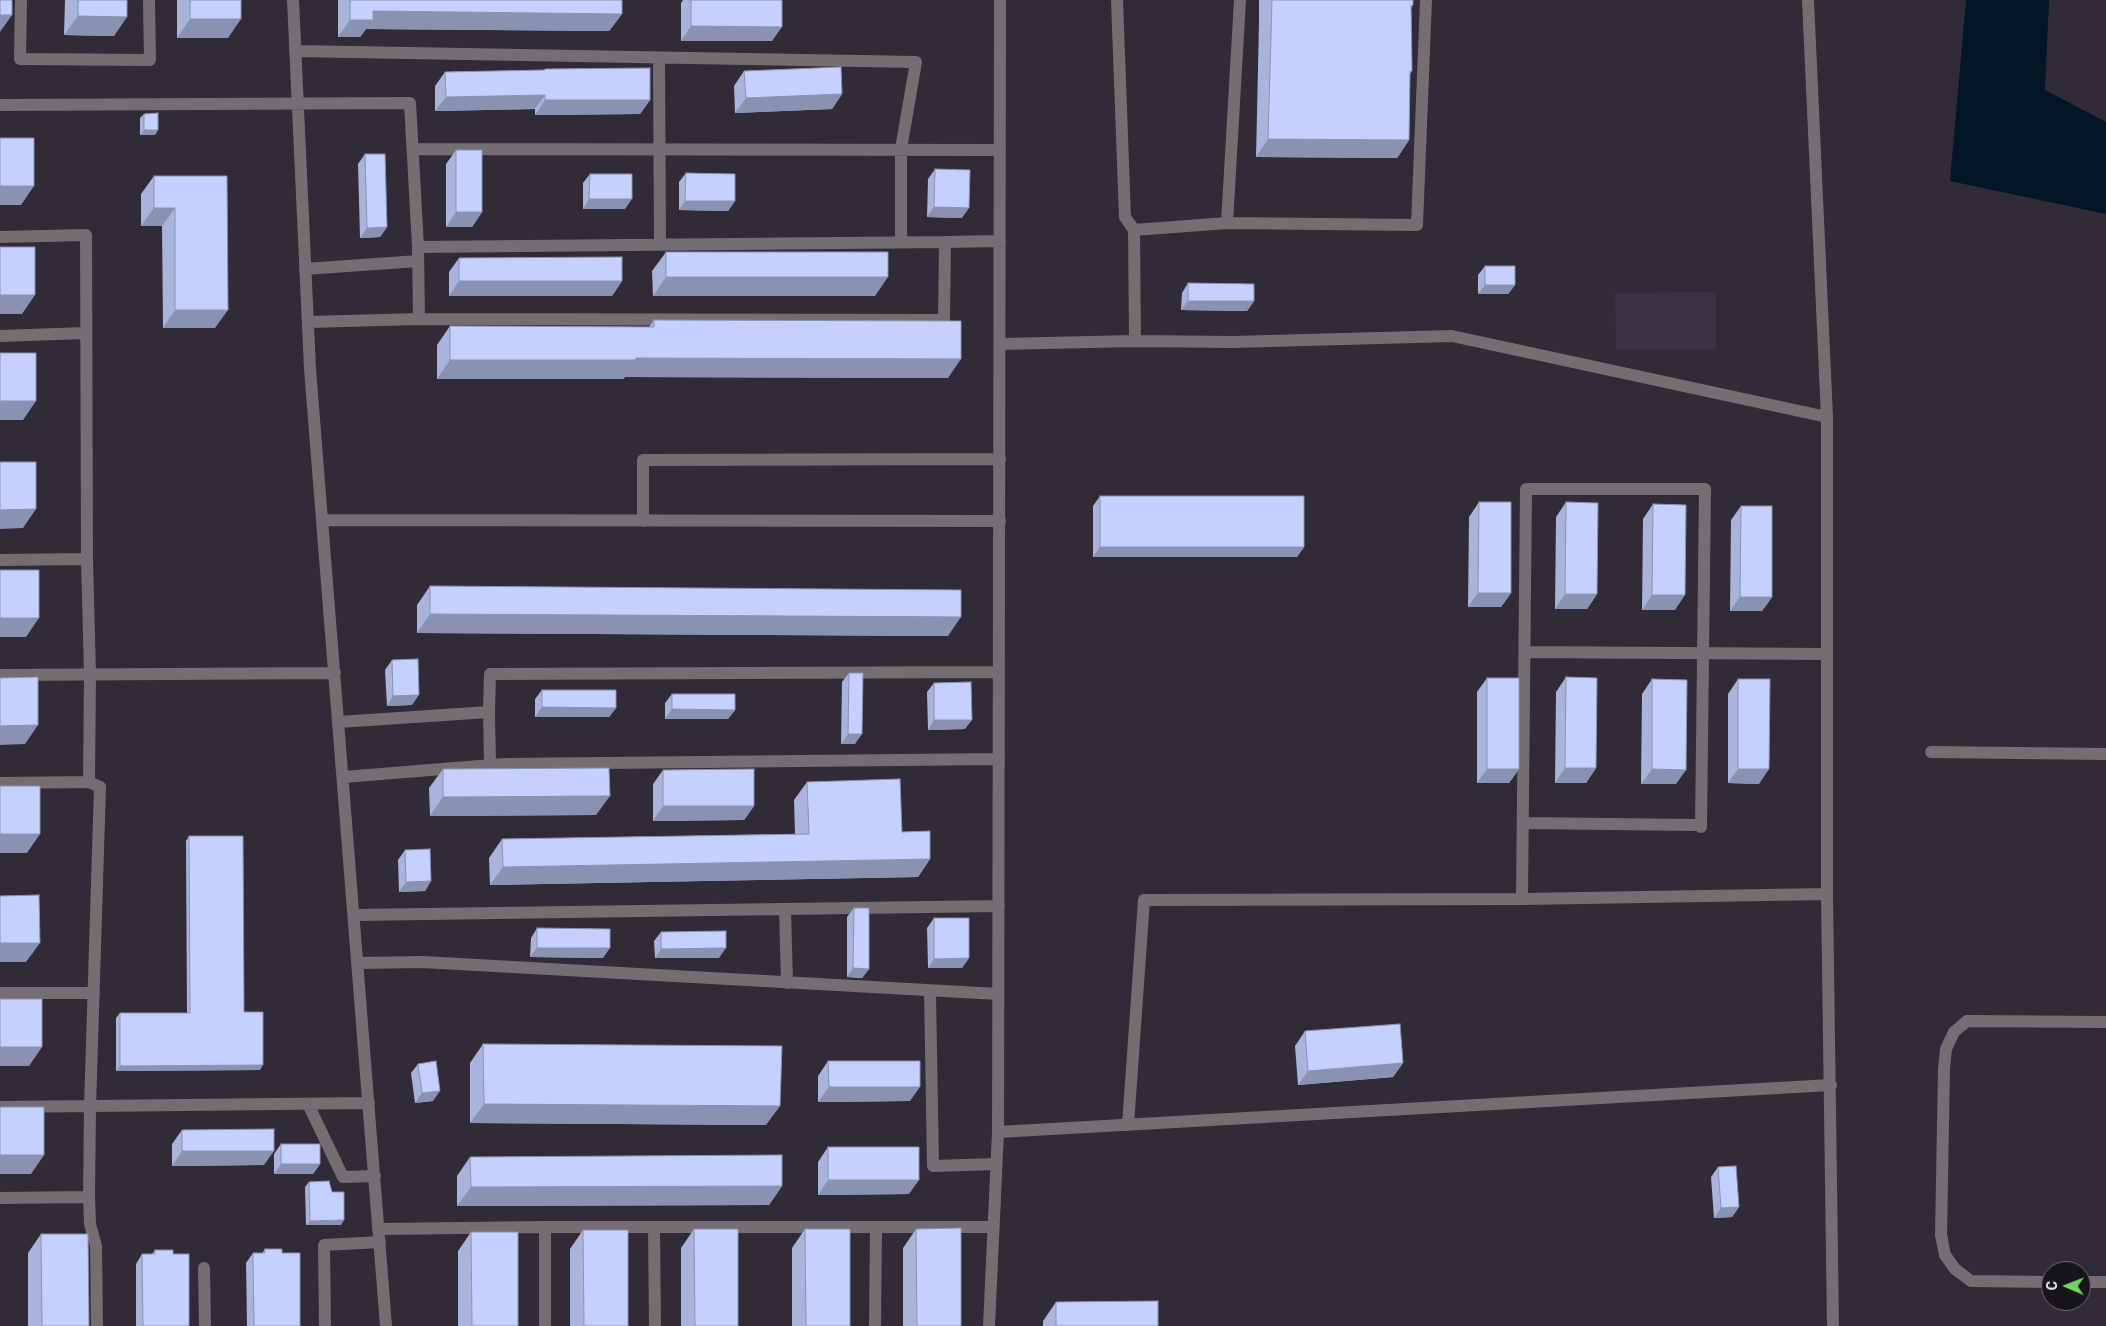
<!DOCTYPE html>
<html>
<head>
<meta charset="utf-8">
<style>
  body { margin:0 }
  #map { position:relative; width:2106px; height:1326px; overflow:hidden; background:#312a37; font-family:Roboto,sans-serif }
  canvas { display:block }
  .north { position:absolute; left:2041px; top:1261px; width:50px; height:50px; box-sizing:border-box; background:#17141a; border:1px solid #6f6b72; border-radius:50%; rotate:271deg; font-size:14px; font-weight:700; line-height:20px; text-align:center; color:#f2eef7 }
  .north::after { content:''; display:block; margin:auto; width:18px; height:22px; background:#70d35e; clip-path:polygon(50% 0,100% 100%,50% 72%,0 100%) }
</style>
</head>
<body>
<div id="map">
<canvas width="2106" height="1326"></canvas>
<div class="north">С</div>
</div>
<script>
const c = document.querySelector('canvas').getContext('2d');
c.lineJoin = 'round';
function fill(path, color) { c.fillStyle = color; c.fill(path, 'evenodd'); }
const toPath = rows => new Path2D(rows.map(r => 'M' + r).join(''));
function strokePath(path, color, width, dash) { c.strokeStyle = color; c.lineWidth = width; c.lineCap = dash ? 'butt' : 'round'; c.setLineDash(dash || []); c.stroke(path); }
const built = toPath([
  [1716,292,1716,349,1616,349,1615,293]
]);
const water = toPath([
  [1966,0,2049,0,2045,90,2106,122,2106,214,1950,181]
]);
const minor = toPath([
  [21,0,20,59,150,60,149,0],
  [293,0,310,369,386,1326],
  [1117,0,1125,217,1134,230,1135,341],
  [1808,0,1827,417,1827,894,1833,1326],
  [295,51,916,62,901,149,901,242],
  [659,58,660,245],
  [0,105,410,103,418,247,419,319],
  [413,149,1000,150],
  [1227,223,1240,0],
  [1134,230,1227,223,1417,225,1426,0],
  [0,237,86,235,87,559,90,674,89,782,100,787,90,1107,89,1197,90,1224,96,1246,97,1326],
  [418,247,945,242],
  [305,269,418,261],
  [308,322,419,319,944,320,945,242,1000,241],
  [0,336,86,333],
  [1000,344,1135,341,1233,342,1452,336,1827,417],
  [323,520,1000,521],
  [643,521,643,460,1000,459],
  [0,560,87,559],
  [1525,652,1827,654],
  [0,675,335,673],
  [489,712,490,765],
  [339,722,489,712,490,674,999,672],
  [1931,752,2106,754],
  [344,777,504,764,999,759],
  [0,783,89,782],
  [1524,823,1695,825],
  [1522,899,1526,489,1705,489,1701,827],
  [785,909,787,983],
  [354,915,999,906],
  [358,963,423,962,998,994],
  [930,991,933,1166,996,1164],
  [0,993,94,993],
  [308,1104,343,1177,375,1176],
  [0,1107,369,1103],
  [1128,1125,1144,900,1522,899,1827,894],
  [998,1132,1831,1085],
  [0,1198,89,1197],
  [545,1227,545,1326],
  [654,1227,655,1326],
  [379,1229,545,1227,993,1227],
  [204,1268,205,1326],
  [2051,1282,1971,1281,1955,1269,1945,1255,1941,1235,1944,1069,1946,1049,1954,1032,1967,1021,2106,1022],
  [2081,1282,2106,1282],
  [325,1326,324,1245,380,1242],
  [875,1326,876,1227],
  [989,1326,998,1132,1000,0]
]);
const wall = toPath([
  [65,0,127,0,114,36,64,35],
  [177,0,241,0,228,38,177,38],
  [338,0,622,0,622,14,609,31,366,29,360,37,338,37],
  [683,0,782,0,772,41,681,41,681,3],
  [1259,0,1413,0,1413,5,1411,8,1412,71,1410,74,1409,140,1397,158,1256,157,1259,22],
  [545,69,650,100,640,114,535,115,535,109,435,111,435,86,445,72,544,70],
  [744,71,842,94,832,109,735,113,734,86],
  [144,114,155,135,140,135,140,118],
  [456,150,482,212,472,227,446,227,446,164],
  [365,154,387,227,380,237,360,238,358,164],
  [935,169,962,218,927,217,928,179],
  [686,173,735,201,728,211,679,210,679,182],
  [590,174,625,209,583,209,583,183],
  [154,176,227,176,215,328,163,328,162,226,141,226,141,194],
  [666,252,875,296,653,296,652,271],
  [459,258,622,281,612,296,449,296,449,272],
  [1485,266,1515,285,1508,294,1478,294,1478,275],
  [1188,283,1254,301,1247,311,1181,310,1182,293],
  [654,320,948,378,625,377,623,379,437,379,437,345,450,326,649,327],
  [1100,496,1304,547,1297,557,1093,557,1093,506],
  [1479,502,1511,593,1501,607,1468,607,1469,517],
  [1566,502,1597,594,1587,609,1555,609,1556,517],
  [1653,504,1675,610,1642,610,1643,519],
  [1741,506,1772,597,1762,611,1730,611,1731,520],
  [430,586,948,636,417,633,417,605],
  [392,660,412,705,387,706,385,670],
  [849,673,855,744,841,744,842,682],
  [1566,677,1596,768,1586,783,1555,783,1556,692],
  [1487,678,1519,769,1509,783,1477,783,1477,692],
  [1652,679,1676,784,1641,784,1642,694],
  [1738,679,1759,784,1728,783,1728,694],
  [934,683,965,729,928,730,927,692],
  [542,690,616,708,609,717,535,717,535,699],
  [672,694,735,710,728,719,665,719,665,703],
  [443,769,596,815,430,816,429,788],
  [663,770,754,806,744,820,653,821,653,784],
  [807,782,902,832,930,859,918,877,490,885,489,858,502,839,795,834,794,800],
  [189,836,244,1012,260,1070,116,1071,116,1018,120,1013,187,1013,186,841],
  [405,850,431,881,425,891,399,892,398,860],
  [854,908,869,969,862,978,847,977,847,917],
  [934,918,969,958,962,968,928,968,927,928],
  [537,928,603,958,530,957,531,938],
  [661,932,719,958,655,958,654,941],
  [1305,1031,1403,1063,1393,1077,1298,1085,1295,1046],
  [483,1044,766,1125,470,1123,470,1063],
  [828,1061,910,1101,818,1102,818,1076],
  [418,1064,433,1101,415,1103,411,1073],
  [182,1130,264,1165,172,1166,172,1144],
  [281,1144,320,1164,313,1174,274,1174,274,1154],
  [828,1147,909,1194,818,1195,818,1162],
  [470,1157,782,1186,769,1205,457,1206,457,1176],
  [1718,1167,1739,1207,1732,1217,1714,1218,1711,1177],
  [309,1182,341,1225,306,1225,305,1187],
  [694,1229,738,1326,681,1326,681,1248],
  [805,1229,850,1326,792,1326,792,1248],
  [916,1229,961,1326,903,1326,903,1248],
  [583,1230,628,1326,570,1326,570,1249],
  [471,1232,518,1326,458,1326,458,1251],
  [41,1234,89,1326,28,1326,28,1253],
  [265,1249,282,1253,300,1326,247,1326,246,1263,253,1253,262,1253],
  [155,1250,173,1254,189,1326,136,1326,136,1264,142,1254,152,1254],
  [1056,1302,1158,1326,1043,1326,1043,1321]
]);
const shadedWall = toPath([
  [373,11,622,14,609,31,366,29,360,37,338,37,350,20],
  [0,15,12,15,0,32],
  [78,16,127,17,114,36,64,35],
  [190,19,241,19,228,38,177,38],
  [691,26,782,27,772,41,681,41],
  [842,94,832,109,735,113,746,98],
  [545,95,535,109,435,111,446,97],
  [545,100,650,100,640,114,535,115],
  [144,130,158,130,155,135,140,135],
  [1268,139,1409,140,1397,158,1256,157],
  [0,186,34,186,21,205,0,205],
  [589,199,632,199,625,209,583,209],
  [685,201,735,201,728,211,679,210],
  [934,207,969,208,962,218,927,217],
  [154,208,175,208,162,226,141,226],
  [456,212,482,212,472,227,446,227],
  [387,227,380,237,360,238,367,228],
  [666,277,888,277,875,296,653,296],
  [459,281,622,281,612,296,449,296],
  [1485,285,1515,285,1508,294,1478,294],
  [0,295,35,295,22,314,0,314],
  [1188,301,1254,301,1247,311,1181,310],
  [175,310,228,310,215,328,163,328],
  [636,358,961,359,948,378,625,377,623,379,437,379,450,360],
  [0,401,36,401,23,420,0,420],
  [36,509,23,528,0,529,0,510],
  [1100,547,1304,547,1297,557,1093,557],
  [1478,593,1511,593,1501,607,1468,607],
  [1565,594,1597,594,1587,609,1555,609],
  [1652,595,1685,595,1675,610,1642,610],
  [1740,597,1772,597,1762,611,1730,611],
  [430,614,961,617,948,636,417,633],
  [0,618,39,618,26,637,0,637],
  [419,695,412,705,387,706,393,696],
  [542,707,616,708,609,717,535,717],
  [672,709,735,710,728,719,665,719],
  [934,720,972,720,965,729,928,730],
  [38,725,25,744,0,745,0,726],
  [848,734,862,734,855,744,841,744],
  [1565,768,1596,768,1586,783,1555,783],
  [1487,769,1519,769,1509,783,1477,783],
  [1652,769,1686,770,1676,784,1641,784],
  [1738,769,1769,769,1759,784,1728,783],
  [610,796,596,815,430,816,443,797],
  [663,806,754,806,744,820,653,821],
  [0,834,40,834,27,853,0,853],
  [930,859,918,877,490,885,503,867],
  [431,881,425,891,399,892,406,882],
  [0,943,40,943,26,962,0,962],
  [537,948,610,948,603,958,530,957],
  [726,948,719,958,655,958,661,949],
  [969,958,962,968,928,968,934,959],
  [853,968,869,969,862,978,847,977],
  [0,1047,42,1047,29,1066,0,1066],
  [1403,1063,1393,1077,1298,1085,1308,1071],
  [263,1065,260,1070,116,1071,120,1066],
  [829,1087,920,1087,910,1101,818,1102],
  [440,1091,433,1101,415,1103,422,1093],
  [484,1104,780,1106,766,1125,470,1123],
  [182,1151,274,1151,264,1165,172,1166],
  [0,1155,44,1155,31,1174,0,1174],
  [281,1164,320,1164,313,1174,274,1174],
  [828,1180,919,1180,909,1194,818,1195],
  [782,1186,769,1205,457,1206,471,1187],
  [1739,1207,1732,1217,1714,1218,1721,1208],
  [344,1220,341,1225,306,1225,310,1221]
]);
const building = toPath([
  [0,0,12,0,12,15,0,15,0,0],
  [78,0,127,0,127,17,78,16,78,0],
  [190,0,241,0,241,19,190,19,190,0],
  [350,0,622,0,622,14,373,11,373,20,350,20,350,0],
  [691,0,782,0,782,27,691,26,691,0],
  [1272,0,1413,0,1413,5,1411,5,1412,71,1410,71,1409,140,1268,139,1272,0],
  [841,67,842,94,746,98,744,71,841,67],
  [650,68,650,100,545,100,545,95,446,97,445,72,545,70,545,69,650,68],
  [158,113,158,130,144,130,144,114,158,113],
  [0,138,34,138,34,186,0,186,0,138],
  [456,150,482,150,482,212,456,212,456,150],
  [365,154,385,154,387,227,367,228,365,154],
  [935,169,970,170,969,208,934,207,935,169],
  [686,173,735,174,735,201,685,201,686,173],
  [590,174,632,174,632,199,589,199,590,174],
  [154,176,227,176,228,310,175,310,175,208,154,208,154,176],
  [0,247,35,247,35,295,0,295,0,247],
  [666,252,888,252,888,277,666,277,666,252],
  [622,257,622,281,459,281,459,258,622,257],
  [1485,266,1515,266,1515,285,1485,285,1485,266],
  [1188,283,1254,284,1254,301,1188,301,1188,283],
  [654,320,961,321,961,359,636,358,636,360,450,360,450,326,654,327,654,320],
  [0,353,36,353,36,401,0,401,0,353],
  [0,462,36,462,36,509,0,510,0,462],
  [1100,496,1304,496,1304,547,1100,547,1100,496],
  [1479,502,1511,502,1511,593,1478,593,1479,502],
  [1566,502,1598,503,1597,594,1565,594,1566,502],
  [1653,504,1686,505,1685,595,1652,595,1653,504],
  [1741,506,1772,506,1772,597,1740,597,1741,506],
  [0,570,39,570,39,618,0,618,0,570],
  [430,586,961,590,961,617,430,614,430,586],
  [418,659,419,695,393,696,392,660,418,659],
  [849,673,863,673,862,734,848,734,849,673],
  [38,677,38,725,0,726,0,678,38,677],
  [1566,677,1597,678,1596,768,1565,768,1566,677],
  [1487,678,1519,678,1519,769,1487,769,1487,678],
  [1652,679,1687,680,1686,770,1652,769,1652,679],
  [1738,679,1770,679,1769,769,1738,769,1738,679],
  [971,682,972,720,934,720,934,683,971,682],
  [542,690,616,690,616,708,542,707,542,690],
  [672,694,735,694,735,710,672,709,672,694],
  [609,768,610,796,443,797,443,769,609,768],
  [754,769,754,806,663,806,663,770,754,769],
  [900,779,902,832,930,831,930,859,503,867,502,839,809,834,807,782,900,779],
  [0,786,40,786,40,834,0,834,0,786],
  [189,836,243,836,244,1012,263,1012,263,1065,120,1066,120,1013,190,1013,189,836],
  [430,849,431,881,406,882,405,850,430,849],
  [39,895,40,943,0,943,0,896,39,895],
  [854,908,869,908,869,969,853,968,854,908],
  [934,918,969,918,969,958,934,959,934,918],
  [537,928,610,929,610,948,537,948,537,928],
  [726,931,726,948,661,949,661,932,726,931],
  [0,999,42,999,42,1047,0,1047,0,999],
  [1400,1024,1403,1063,1308,1071,1305,1031,1400,1024],
  [483,1044,782,1046,780,1106,484,1104,483,1044],
  [436,1061,440,1091,422,1093,418,1064,436,1061],
  [828,1061,920,1061,920,1087,829,1087,828,1061],
  [0,1107,44,1107,44,1155,0,1155,0,1107],
  [274,1129,274,1151,182,1151,182,1130,274,1129],
  [281,1144,320,1144,320,1164,281,1164,281,1144],
  [828,1147,919,1147,919,1180,828,1180,828,1147],
  [782,1155,782,1186,471,1187,470,1157,782,1155],
  [1736,1166,1739,1207,1721,1208,1718,1167,1736,1166],
  [329,1181,332,1192,344,1192,344,1220,310,1221,309,1182,329,1181],
  [961,1228,961,1326,917,1326,916,1229,961,1228],
  [694,1229,738,1229,738,1326,695,1326,694,1229],
  [805,1229,850,1229,850,1326,806,1326,805,1229],
  [583,1230,628,1230,628,1326,584,1326,583,1230],
  [471,1232,518,1232,518,1326,472,1326,471,1232],
  [41,1234,88,1234,89,1326,42,1326,41,1234],
  [265,1249,282,1249,282,1253,300,1253,300,1326,254,1326,253,1253,265,1253,265,1249],
  [155,1250,173,1250,173,1254,189,1254,189,1326,143,1326,142,1254,155,1254,155,1250],
  [1158,1301,1158,1326,1056,1326,1056,1302,1158,1301]
]);
fill(built, '#3c3245');
fill(water, '#011626');
strokePath(minor, '#746d71', 12);
fill(wall, '#a9b3db');
fill(shadedWall, '#8a92b2');
fill(building, '#c5d0ff');
strokePath(building, '#8a92b2', 1);
</script>
</body>
</html>
